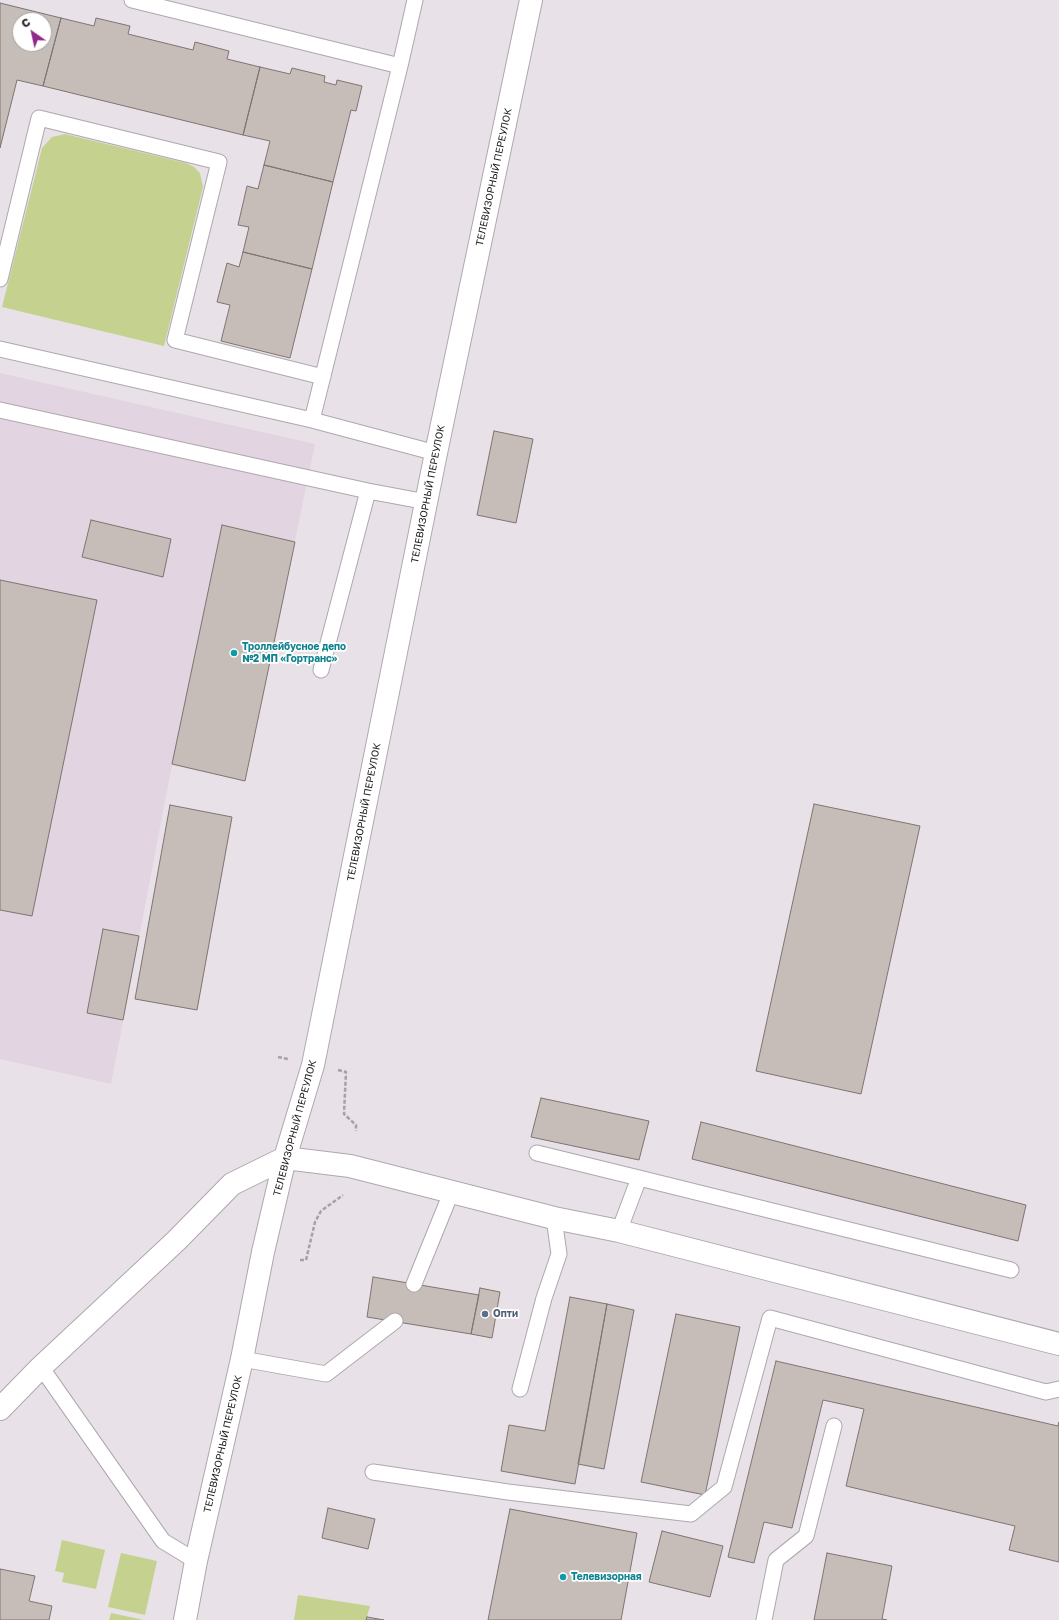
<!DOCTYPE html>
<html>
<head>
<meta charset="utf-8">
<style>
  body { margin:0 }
  #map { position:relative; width:1059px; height:1620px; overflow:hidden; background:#e9e1e8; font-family:"Golos Text",sans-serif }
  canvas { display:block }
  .north { position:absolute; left:12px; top:12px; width:40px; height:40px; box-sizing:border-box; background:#fff; border:1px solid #a4a3a3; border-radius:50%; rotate:326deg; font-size:11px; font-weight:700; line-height:16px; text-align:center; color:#1b181a }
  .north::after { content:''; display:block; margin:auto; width:14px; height:18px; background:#91288c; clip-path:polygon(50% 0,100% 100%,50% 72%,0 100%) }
</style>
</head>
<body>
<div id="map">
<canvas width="1059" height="1620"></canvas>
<div class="north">С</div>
</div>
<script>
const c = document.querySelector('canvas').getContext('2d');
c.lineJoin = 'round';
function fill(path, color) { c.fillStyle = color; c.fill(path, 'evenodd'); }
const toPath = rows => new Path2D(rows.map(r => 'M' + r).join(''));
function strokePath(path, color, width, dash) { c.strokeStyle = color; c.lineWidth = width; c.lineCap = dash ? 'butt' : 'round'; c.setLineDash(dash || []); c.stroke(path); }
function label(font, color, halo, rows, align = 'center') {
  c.font = font + ' "Golos Text",sans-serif'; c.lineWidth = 3.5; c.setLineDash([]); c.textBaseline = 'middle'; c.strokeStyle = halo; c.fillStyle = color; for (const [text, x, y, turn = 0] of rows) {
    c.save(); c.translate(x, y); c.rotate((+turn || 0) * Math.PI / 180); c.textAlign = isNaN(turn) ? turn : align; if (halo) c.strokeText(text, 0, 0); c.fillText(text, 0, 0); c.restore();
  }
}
const built = toPath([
  [0,373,315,444,245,781,172,765,111,1084,0,1059]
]);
const green = toPath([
  [65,134,186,163,194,167,200,173,203,187,164,346,2,307,42,148,52,137],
  [62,1540,105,1550,96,1589,62,1582,64,1573,55,1571],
  [121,1553,157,1561,145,1615,108,1607],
  [298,1595,370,1606,366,1620,294,1620],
  [111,1613,144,1620,109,1620]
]);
const building = toPath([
  [0,3,61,18,43,86,17,80,0,148,0,3],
  [20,20,44,20,44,44,20,44,20,20],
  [61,18,94,26,96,18,130,26,128,34,193,50,195,42,229,51,227,59,260,67,243,135,43,86,61,18],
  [260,67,290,74,292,68,325,76,324,82,336,85,337,80,362,86,356,111,351,110,333,182,264,165,270,141,243,135,260,67],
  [264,165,333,182,312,269,243,252,249,227,238,225,247,186,258,189,264,165],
  [243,252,312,269,290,358,221,341,230,305,217,302,227,263,239,267,243,252],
  [494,431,533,439,516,523,477,515,494,431],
  [91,520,171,539,163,577,82,557,91,520],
  [222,525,295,542,245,781,172,764,222,525],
  [0,580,97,600,32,916,0,910,0,580],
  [814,804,920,826,861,1094,756,1071,814,804],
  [170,805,232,817,197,1010,135,999,170,805],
  [103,929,139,936,123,1020,87,1013,103,929],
  [541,1098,649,1121,639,1160,531,1137,541,1098],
  [701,1122,1026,1205,1018,1241,692,1159,701,1122],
  [373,1277,479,1295,471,1334,367,1317,373,1277],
  [480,1288,500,1292,492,1338,471,1334,480,1288],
  [570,1297,607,1304,575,1484,501,1471,509,1425,545,1431,570,1297],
  [607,1304,634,1310,604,1469,578,1464,607,1304],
  [676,1314,740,1327,705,1495,641,1482,676,1314],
  [776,1361,1058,1426,1059,1422,1059,1562,1009,1550,1015,1526,846,1486,864,1409,823,1400,792,1528,764,1522,754,1563,728,1557,776,1361],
  [328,1508,375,1519,368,1549,322,1538,328,1508],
  [510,1509,637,1533,621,1620,488,1620,510,1509],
  [662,1531,723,1546,710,1597,649,1582,662,1531],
  [827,1553,892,1566,882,1619,887,1620,814,1620,827,1553],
  [0,1569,35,1576,29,1601,52,1606,49,1620,0,1620,0,1569],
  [367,1617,384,1620,366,1620,367,1617]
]);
const path = toPath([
  [278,1057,288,1059],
  [338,1070,346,1072,344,1114,356,1125,356,1131],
  [300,1260,306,1260,315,1222,321,1211,343,1195]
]);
const service = toPath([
  [132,0,400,66],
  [0,279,39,118,219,162,175,340,323,377],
  [0,349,312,420,436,453],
  [0,410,368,491],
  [312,420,400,66,415,0],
  [321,670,368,491,427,502],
  [537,1153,639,1178],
  [619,1231,639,1178,1011,1270],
  [414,1284,451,1193],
  [242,1359,326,1374,395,1321],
  [41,1367,163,1541,196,1561],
  [520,1389,544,1298,559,1254,554,1218],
  [373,1472,508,1492,691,1514,724,1487,770,1318,1046,1392,1059,1389],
  [764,1620,776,1560,806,1536,834,1426]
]);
const tertiary = toPath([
  [0,1409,41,1367,176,1241,232,1184,285,1158,350,1166,554,1218,619,1231,1059,1344],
  [185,1620,196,1561,242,1359,263,1252,285,1158,313,1065,436,453,531,0]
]);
const markers = [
  [234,653,4,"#0f9aa8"],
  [485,1314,4,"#5c6f8a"],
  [563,1577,4,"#0f9aa8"]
];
const streetNames = [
  ["ТЕЛЕВИЗОРНЫЙ ПЕРЕУЛОК",494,177,-78],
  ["ТЕЛЕВИЗОРНЫЙ ПЕРЕУЛОК",428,494,-79],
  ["ТЕЛЕВИЗОРНЫЙ ПЕРЕУЛОК",364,812,-79],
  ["ТЕЛЕВИЗОРНЫЙ ПЕРЕУЛОК",295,1128,-75],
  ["ТЕЛЕВИЗОРНЫЙ ПЕРЕУЛОК",223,1444,-77]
];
const cultureNames = [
  ["Троллейбусное депо",242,647],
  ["№2 МП «Гортранс»",242,659],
  ["Телевизорная",571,1577]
];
const serviceNames = [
  ["Опти",493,1314]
];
fill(built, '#e2d4e0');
fill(green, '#c5d28f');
fill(building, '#c6bcb8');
strokePath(building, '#7e7471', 1);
strokePath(service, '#afa7ae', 17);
strokePath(tertiary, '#afa7ae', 24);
strokePath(path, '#a7a0a6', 2.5, [4, 2]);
strokePath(service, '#fff', 15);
strokePath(tertiary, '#fff', 22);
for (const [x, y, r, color] of markers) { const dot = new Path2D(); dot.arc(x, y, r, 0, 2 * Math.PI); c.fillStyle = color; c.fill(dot); strokePath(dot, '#fff', 1.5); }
label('10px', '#1b181a', '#fff', streetNames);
label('bold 10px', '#0d838f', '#fff', cultureNames, 'left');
label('bold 10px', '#4e5e75', '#fff', serviceNames, 'left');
</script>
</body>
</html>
